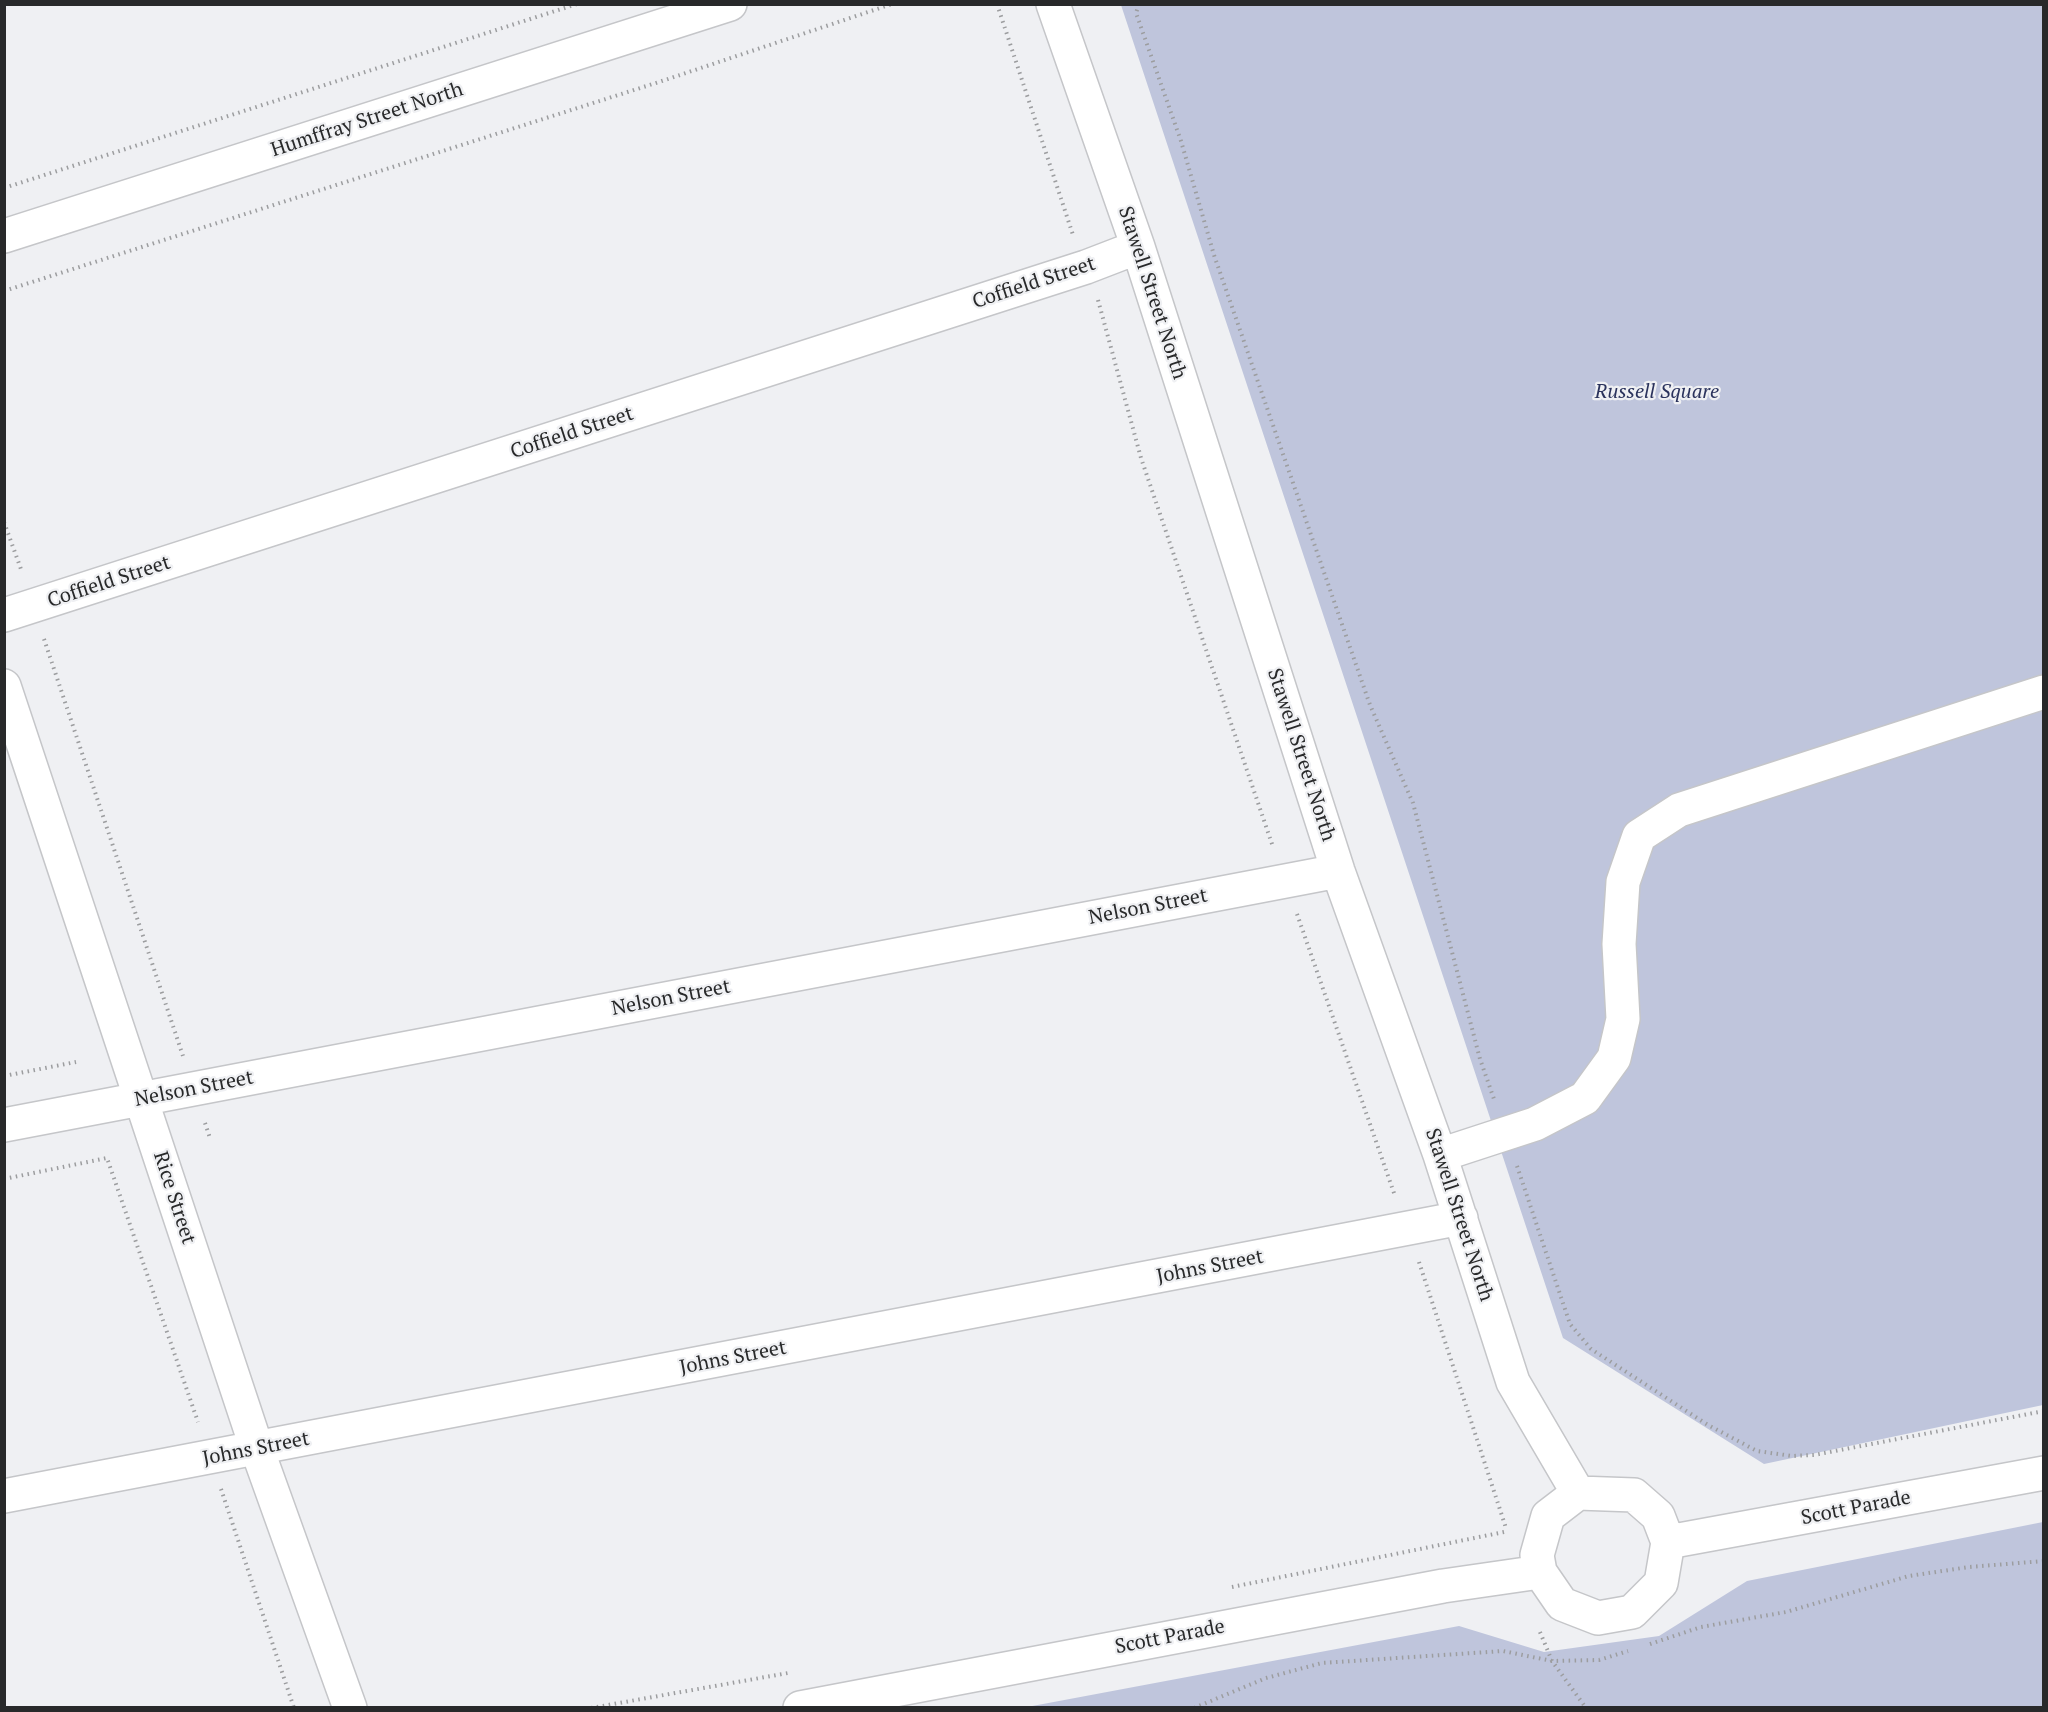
<!DOCTYPE html>
<html>
<head>
<meta charset="utf-8">
<style>
  body { margin:0 }
  #map { position:relative; width:2048px; height:1712px; overflow:hidden; background:#eff0f3; font-family:"PT Serif",serif }
  canvas { display:block }
  .frame { position:absolute; inset:0; border:6px solid #28292a; pointer-events:none }
</style>
</head>
<body>
<div id="map">
<canvas width="2048" height="1712"></canvas>
<div class="frame"></div>
</div>
<script>
const c = document.querySelector('canvas').getContext('2d');
c.lineJoin = 'round';
function fill(path, color) { c.fillStyle = color; c.fill(path, 'evenodd'); }
const toPath = rows => new Path2D(rows.map(r => 'M' + r).join(''));
function strokePath(path, color, width, dash) { c.strokeStyle = color; c.lineWidth = width; c.lineCap = dash ? 'butt' : 'round'; c.setLineDash(dash || []); c.stroke(path); }
function label(font, color, halo, rows, align = 'center') {
  c.font = font + ' "PT Serif",serif'; c.lineWidth = 4.5; c.setLineDash([]); c.textBaseline = 'middle'; c.strokeStyle = halo; c.fillStyle = color; for (const [text, x, y, turn = 0] of rows) {
    c.save(); c.translate(x, y); c.rotate((+turn || 0) * Math.PI / 180); c.textAlign = isNaN(turn) ? turn : align; if (halo) c.strokeText(text, 0, 0); c.fillText(text, 0, 0); c.restore();
  }
}
const green = toPath([
  [1121,5,2043,5,2043,1405,1764,1464,1563,1338],
  [2043,1522,2043,1707,1027,1707,1459,1626,1544,1652,1659,1636,1747,1581]
]);
const path = toPath([
  [997,4,1073,235],
  [1139,4,1136,13,1181,141,1214,255,1370,705,1413,803,1480,1059,1495,1102],
  [4,188,577,4],
  [4,291,659,82,892,4],
  [1098,300,1141,458,1273,847],
  [4,522,22,572],
  [44,639,183,1056],
  [1297,914,1395,1196],
  [4,1076,76,1062],
  [205,1123,210,1138],
  [1517,1166,1570,1324,1591,1349,1708,1425,1757,1451,1792,1456,1814,1455,2044,1411],
  [4,1179,107,1158,198,1422],
  [1419,1262,1506,1528],
  [221,1489,294,1708],
  [1232,1587,1504,1532],
  [1540,1632,1552,1661,1586,1708],
  [1650,1644,1701,1627,1786,1612,1909,1576,1969,1567,2044,1561],
  [591,1708,788,1673],
  [1194,1708,1266,1678,1322,1663,1503,1651,1552,1661,1599,1660,1628,1651]
]);
const minor = toPath([
  [1053,4,1138,247,1338,871,1440,1155,1513,1382,1578,1493],
  [4,236,730,4],
  [4,615,1086,267,1138,247],
  [4,686,257,1449,350,1708],
  [4,1125,1338,871],
  [1440,1155,1535,1124,1585,1098,1614,1058,1623,1019,1619,944,1623,882,1639,836,1679,810,2044,692],
  [1578,1493,1634,1495,1658,1516,1668,1542,1661,1583,1632,1612,1598,1618,1562,1604,1540,1572,1537,1555,1548,1516,1578,1493],
  [4,1496,1461,1218],
  [1668,1542,2044,1473],
  [800,1708,1443,1586,1540,1572]
]);
const streetNames = [
  ["Humffray Street North",367,120,-18],
  ["Coffield Street",1034,283,-18],
  ["Stawell Street North",1152,293,72],
  ["Coffield Street",572,433,-18],
  ["Coffield Street",109,582,-18],
  ["Stawell Street North",1301,755,72],
  ["Nelson Street",1148,907,-11],
  ["Nelson Street",671,998,-11],
  ["Nelson Street",194,1089,-11],
  ["Rice Street",174,1198,72],
  ["Stawell Street North",1459,1215,72],
  ["Johns Street",1210,1267,-11],
  ["Johns Street",733,1358,-11],
  ["Johns Street",256,1449,-11],
  ["Scott Parade",1856,1508,-11],
  ["Scott Parade",1170,1637,-11]
];
const parkNames = [
  ["Russell Square",1657,392]
];
fill(green, '#bfc5dc');
strokePath(minor, '#c5c6c9', 36);
strokePath(path, '#9c9d9f', 4, [1.5, 4.5]);
strokePath(minor, '#fff', 33);
label('20px', '#28292a', '#eff0f3', streetNames);
label('italic 20px', '#2b335d', '#eff0f3', parkNames);
</script>
</body>
</html>
